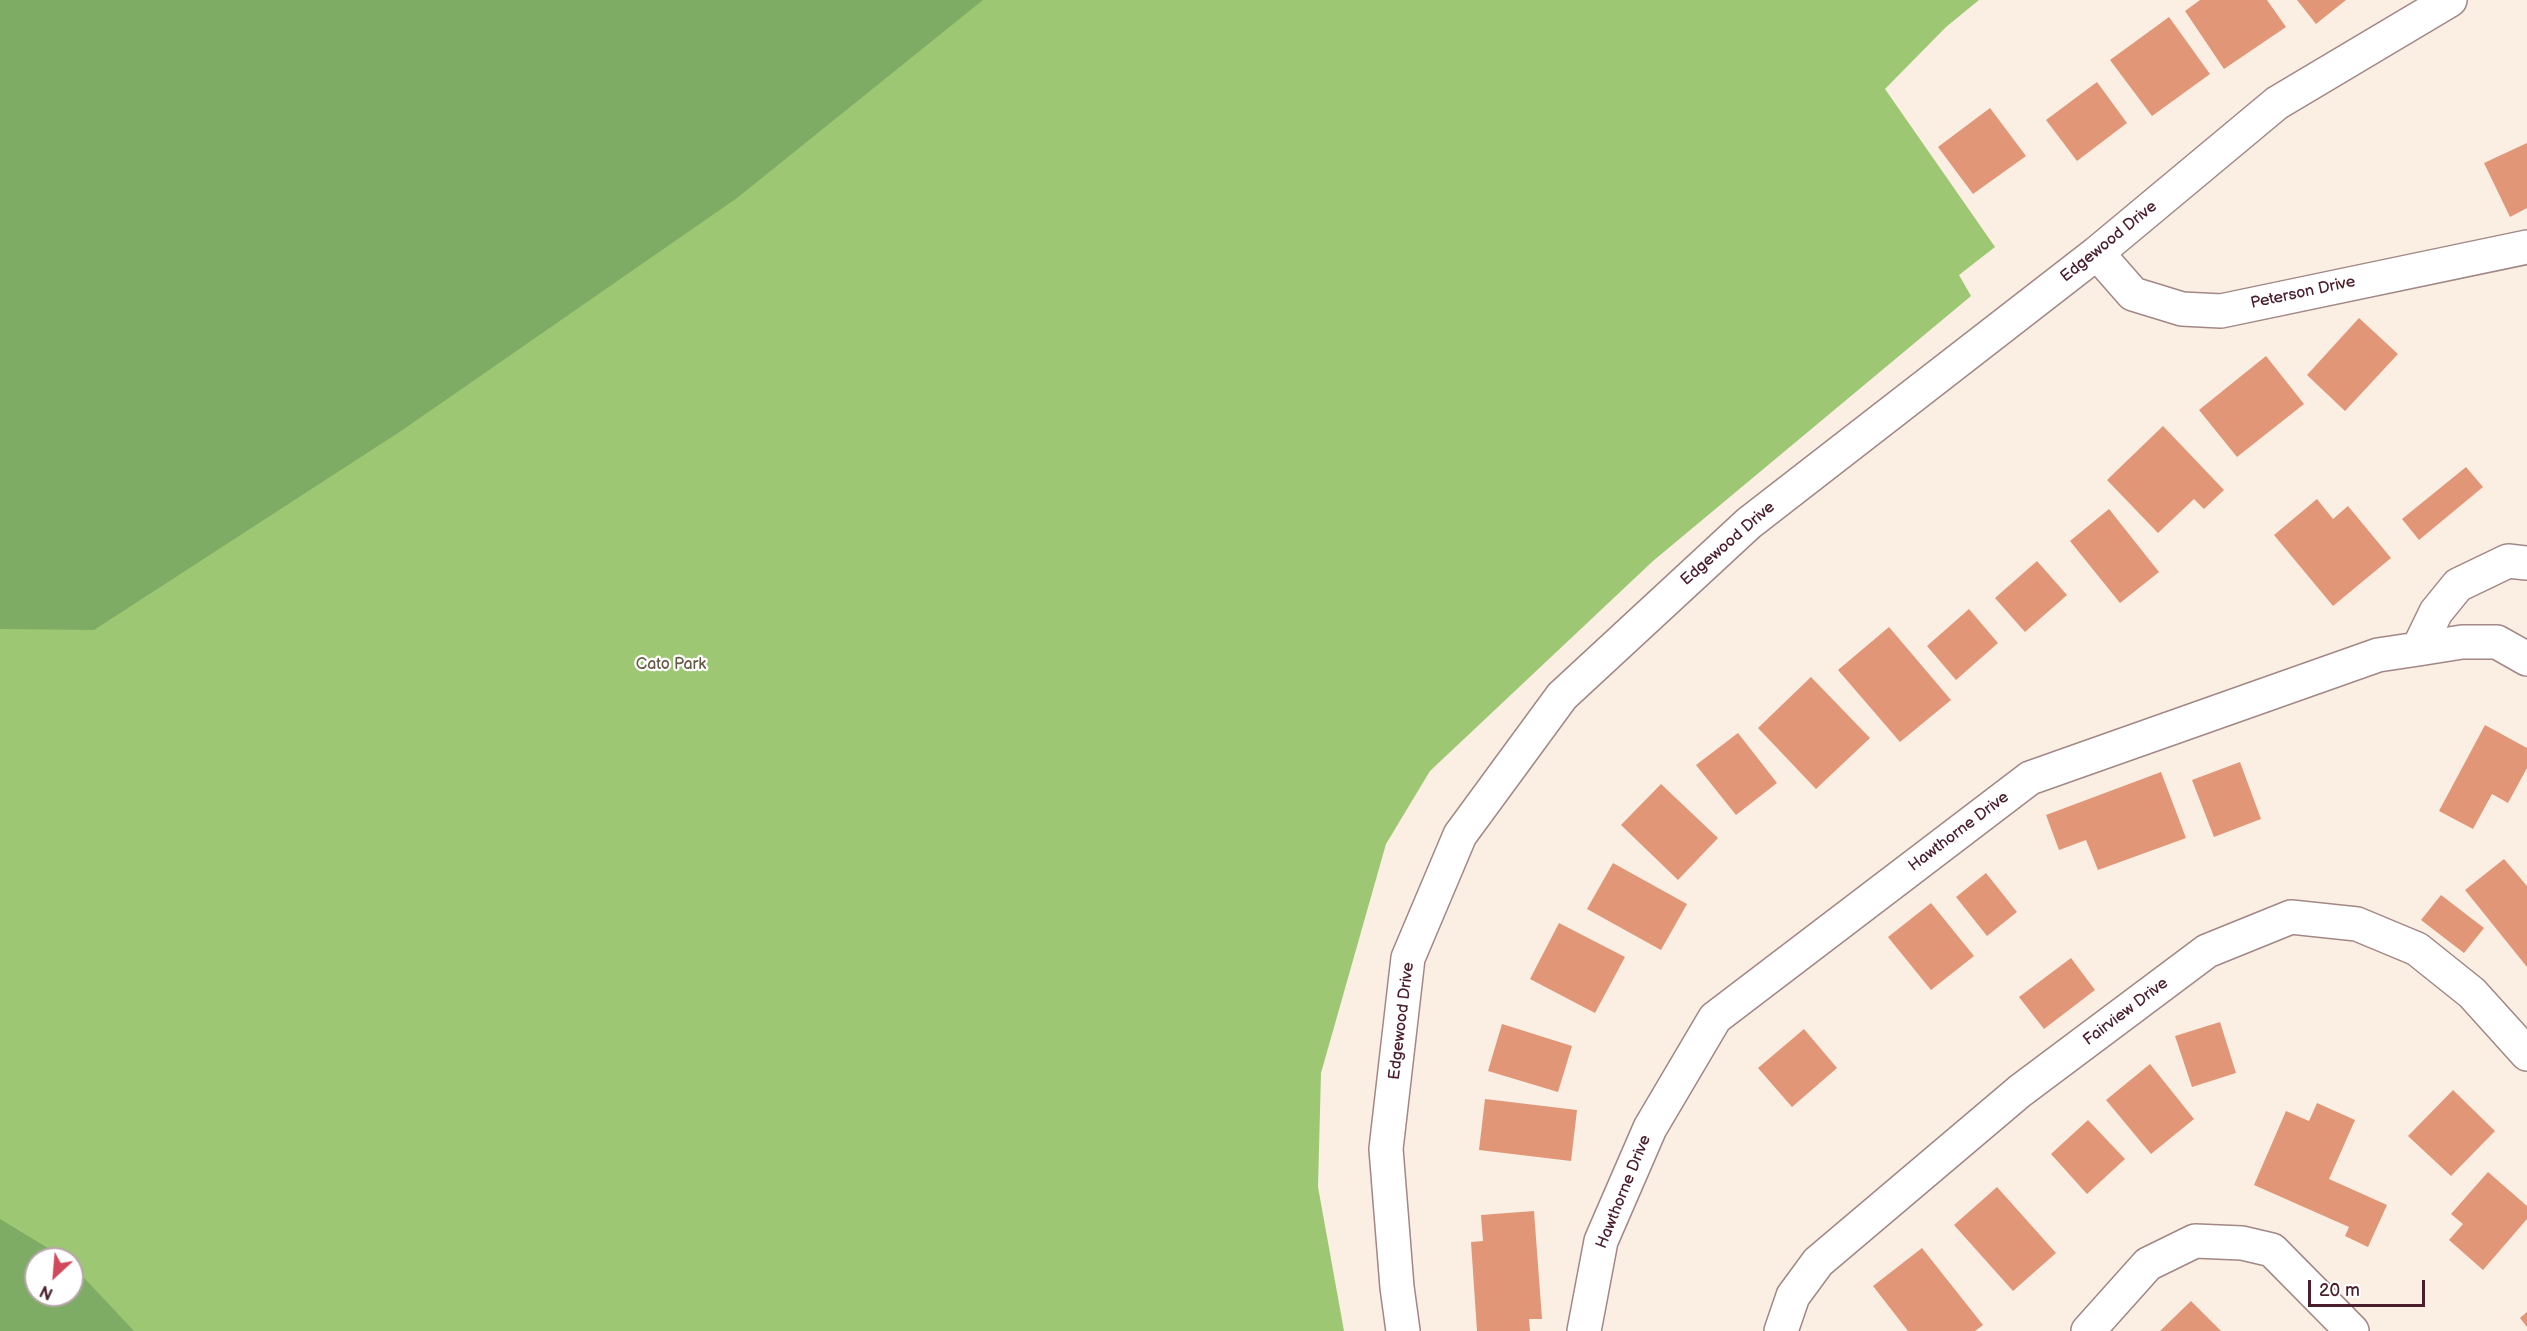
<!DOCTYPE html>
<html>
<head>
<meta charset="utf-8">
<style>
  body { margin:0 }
  #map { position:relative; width:2527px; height:1331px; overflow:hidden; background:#faefe2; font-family:"Balsamiq Sans",sans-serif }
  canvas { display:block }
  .north { position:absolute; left:24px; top:1247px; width:60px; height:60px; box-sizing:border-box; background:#fff; border:2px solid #b7a5aa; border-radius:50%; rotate:206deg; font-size:16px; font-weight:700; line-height:24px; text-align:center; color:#4a1f2b }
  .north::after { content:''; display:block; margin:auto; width:21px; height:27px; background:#d1495b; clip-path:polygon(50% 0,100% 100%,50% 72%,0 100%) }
  .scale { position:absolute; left:2308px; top:1280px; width:117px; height:27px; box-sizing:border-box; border:3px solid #4a1f2b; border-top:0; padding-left:8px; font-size:18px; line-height:21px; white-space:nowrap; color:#4a1f2b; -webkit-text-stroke:4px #fff; paint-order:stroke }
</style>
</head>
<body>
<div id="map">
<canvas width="2527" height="1331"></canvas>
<div class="north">N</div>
<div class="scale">20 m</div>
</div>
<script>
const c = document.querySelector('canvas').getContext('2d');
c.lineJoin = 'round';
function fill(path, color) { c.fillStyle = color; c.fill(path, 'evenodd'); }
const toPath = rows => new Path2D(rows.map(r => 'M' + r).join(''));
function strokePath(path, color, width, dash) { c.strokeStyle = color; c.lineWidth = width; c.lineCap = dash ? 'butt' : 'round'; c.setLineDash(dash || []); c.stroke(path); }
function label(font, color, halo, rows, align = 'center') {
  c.font = font + ' "Balsamiq Sans",sans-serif'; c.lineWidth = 4.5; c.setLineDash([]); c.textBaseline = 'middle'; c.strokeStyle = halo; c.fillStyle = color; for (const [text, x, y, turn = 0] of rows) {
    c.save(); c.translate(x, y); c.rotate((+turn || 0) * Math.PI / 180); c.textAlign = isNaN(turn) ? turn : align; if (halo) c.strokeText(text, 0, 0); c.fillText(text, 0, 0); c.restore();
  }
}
const green = toPath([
  [0,0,1979,0,1946,27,1885,89,1995,247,1959,275,1971,296,1653,561,1430,771,1386,844,1321,1073,1318,1187,1344,1331,0,1331],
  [36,1259,72,1259,72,1295,36,1295]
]);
const forest = toPath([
  [0,0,983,0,737,198,401,431,94,630,0,629],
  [0,1219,66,1259,36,1259,36,1295,72,1295,72,1265,134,1331,0,1331]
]);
const building = toPath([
  [2200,0,2267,0,2286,27,2224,69,2185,11],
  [2297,0,2346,0,2316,24],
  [2169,17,2210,74,2152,116,2110,60],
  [2097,82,2127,123,2077,161,2046,120],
  [1990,108,2026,156,1973,194,1938,147],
  [2527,143,2527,208,2510,217,2484,163],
  [2359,318,2398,354,2345,411,2307,375],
  [2266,356,2304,404,2237,457,2199,410],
  [2163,426,2224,490,2204,509,2194,499,2158,533,2107,480],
  [2466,467,2483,487,2419,540,2402,519],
  [2317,499,2333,519,2348,506,2391,558,2333,606,2274,535],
  [2109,509,2159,572,2120,603,2070,541],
  [2037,561,2067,595,2025,632,1995,598],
  [1969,609,1998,643,1956,680,1927,646],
  [1889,627,1951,700,1900,742,1838,670],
  [1811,677,1870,738,1816,789,1758,728],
  [2485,725,2527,748,2527,768,2508,803,2492,794,2473,829,2439,811],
  [1738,733,1777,783,1736,815,1696,765],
  [2240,762,2261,819,2214,837,2192,780],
  [2161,772,2186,838,2098,870,2086,840,2059,850,2046,815],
  [1661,784,1718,838,1678,880,1621,825],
  [2504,859,2527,886,2527,967,2465,890],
  [1613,863,1687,904,1661,950,1587,909],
  [1986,873,2017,912,1987,936,1956,897],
  [2441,895,2484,928,2464,953,2421,920],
  [1931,903,1974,956,1931,990,1888,937],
  [1559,923,1625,957,1595,1013,1530,979],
  [2071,958,2095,990,2044,1029,2019,997],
  [2220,1022,2236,1073,2192,1087,2175,1036],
  [1502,1024,1572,1046,1558,1092,1488,1071],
  [1804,1029,1837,1068,1792,1107,1758,1068],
  [2150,1064,2194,1119,2151,1154,2106,1100],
  [2453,1090,2495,1131,2451,1176,2408,1136],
  [1485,1099,1577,1110,1571,1161,1479,1150],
  [2317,1103,2355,1120,2329,1179,2387,1205,2368,1247,2345,1236,2349,1227,2254,1185,2286,1111,2309,1121],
  [2088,1120,2125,1159,2087,1194,2051,1154],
  [2488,1172,2527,1206,2527,1219,2483,1270,2449,1240,2463,1224,2451,1214],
  [1997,1187,2056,1253,2013,1291,1954,1225],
  [1534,1211,1542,1319,1529,1319,1530,1331,1477,1331,1471,1242,1483,1241,1481,1215],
  [1922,1248,1983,1325,1975,1331,1908,1331,1873,1286],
  [2191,1301,2221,1331,2160,1331],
  [2527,1312,2527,1327,2520,1318]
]);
const minor = toPath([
  [2097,253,2133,294,2182,309,2221,311,2527,247],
  [2418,649,2462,642,2497,642,2527,659],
  [1403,1331,1397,1287,1386,1149,1408,958,1460,835,1562,696,1749,523,2097,253,2277,103,2450,0],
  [1584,1331,1601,1241,1650,1128,1715,1018,2030,778,2378,655,2418,649,2436,612,2458,585,2508,561,2527,563],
  [1781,1331,1793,1296,1818,1262,2020,1091,2207,951,2291,917,2357,924,2417,949,2472,993,2527,1054],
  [2088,1331,2148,1264,2195,1241,2242,1243,2272,1250,2352,1331]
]);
const streetNames = [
  ["Edgewood Drive",2109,242,-39],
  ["Peterson Drive",2303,293,-12],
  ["Edgewood Drive",1728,544,-41],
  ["Hawthorne Drive",1959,832,-37],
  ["Fairview Drive",2126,1012,-37],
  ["Edgewood Drive",1402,1021,-83],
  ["Hawthorne Drive",1624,1192,-68]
];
const parkNames = [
  ["Cato Park",671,665]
];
fill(green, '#9ec773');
fill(forest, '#7eac65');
fill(building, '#e19678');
strokePath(minor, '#a28786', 36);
strokePath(minor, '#fff', 33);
label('16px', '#4a1f2b', '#fff', streetNames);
label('16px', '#675a44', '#fff', parkNames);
</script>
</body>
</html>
